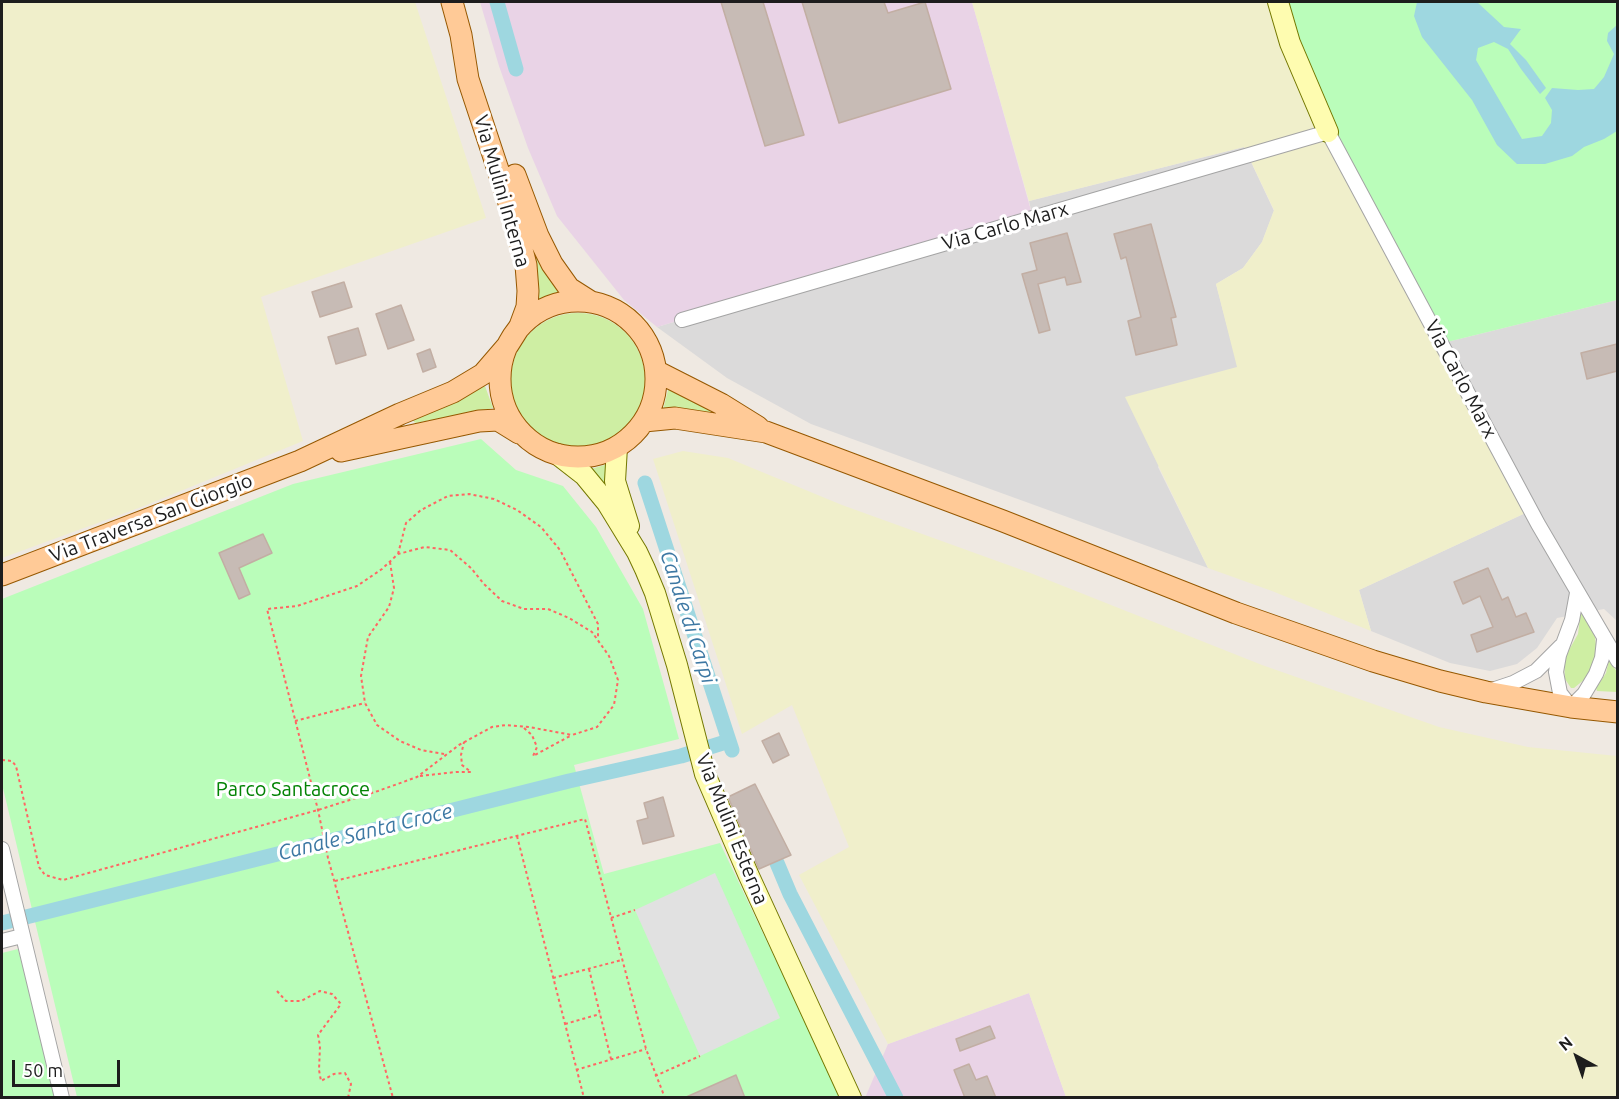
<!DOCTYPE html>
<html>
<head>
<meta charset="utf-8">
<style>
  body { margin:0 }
  #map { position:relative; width:1619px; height:1099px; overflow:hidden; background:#efe9e2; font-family:Ubuntu,sans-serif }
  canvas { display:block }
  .frame { position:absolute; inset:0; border:3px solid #1d1d1d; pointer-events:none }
  .north { position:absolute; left:1547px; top:1027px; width:60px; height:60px; -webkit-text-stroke:4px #fff; paint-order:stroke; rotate:320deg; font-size:16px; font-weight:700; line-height:24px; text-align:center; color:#1d1d1d }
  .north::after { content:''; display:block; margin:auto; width:21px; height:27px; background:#1d1d1d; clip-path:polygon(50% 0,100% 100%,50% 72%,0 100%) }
  .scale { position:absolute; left:12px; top:1060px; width:108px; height:27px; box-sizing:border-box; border:3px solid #1d1d1d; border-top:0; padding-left:8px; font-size:18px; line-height:21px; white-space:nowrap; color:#1d1d1d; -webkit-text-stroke:4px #fff; paint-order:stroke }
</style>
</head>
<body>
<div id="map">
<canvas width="1619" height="1099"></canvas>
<div class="frame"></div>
<div class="north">N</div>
<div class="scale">50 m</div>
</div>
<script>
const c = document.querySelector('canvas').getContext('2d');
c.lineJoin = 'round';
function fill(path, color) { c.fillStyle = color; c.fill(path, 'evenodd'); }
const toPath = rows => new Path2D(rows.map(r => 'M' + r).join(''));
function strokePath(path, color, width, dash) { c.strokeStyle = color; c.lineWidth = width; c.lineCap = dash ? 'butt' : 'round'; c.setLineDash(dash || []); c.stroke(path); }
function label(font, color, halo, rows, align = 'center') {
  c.font = font + ' Ubuntu,sans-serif'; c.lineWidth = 6; c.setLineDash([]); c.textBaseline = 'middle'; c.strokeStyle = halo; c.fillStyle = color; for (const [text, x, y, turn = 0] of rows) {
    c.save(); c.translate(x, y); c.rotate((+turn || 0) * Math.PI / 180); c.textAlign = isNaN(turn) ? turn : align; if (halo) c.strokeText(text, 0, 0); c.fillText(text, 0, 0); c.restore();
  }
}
const residential = toPath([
  [1244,147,1274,211,1262,242,1243,268,1216,284,1238,367,1158,467,1208,568,811,424,727,378,657,327,1032,214,1029,201],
  [1617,300,1617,621,1604,609,1557,618,1537,648,1517,664,1490,671,1450,663,1371,631,1359,590,1532,510,1439,344]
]);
const industrial = toPath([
  [480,2,972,2,1032,214,657,327,624,300,557,216,528,148,499,66],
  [1029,993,1066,1097,865,1098,888,1044]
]);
const farmland = toPath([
  [2,2,415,2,486,218,261,297,303,441,144,506,2,558],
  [972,2,1273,2,1532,510,1359,590,1371,631,1272,591,1208,568,1125,397,1237,367,1216,284,1243,268,1262,242,1274,210,1244,147,1029,201],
  [683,451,728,458,842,505,1033,574,1262,665,1439,727,1528,747,1617,756,1617,1097,1066,1097,1029,993,888,1044,799,875,849,847,792,705,742,734,653,459]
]);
const grass = toPath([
  [532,237,564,291,537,300,530,246],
  '511 380a67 67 0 1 1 134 0a67 67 0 1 1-134 0Z',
  [485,386,493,408,416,423,414,422,413,419],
  [669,386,715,411,713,414,663,410],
  [608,464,607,483,605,486,591,469],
  [1581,610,1594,630,1597,652,1591,670,1585,679,1574,688,1571,688,1565,679,1564,659,1578,634],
  [1609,660,1617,672,1617,692,1597,691,1596,688,1606,673]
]);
const park = toPath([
  [1273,2,1617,2,1617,300,1439,344,1362,198],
  [481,439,516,470,563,486,596,527,643,609,679,739,574,765,604,874,720,843,841,1097,77,1097,2,784,2,599,293,484],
  [18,949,57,1097,2,1097,2,953]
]);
const parking = toPath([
  [715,873,780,1018,700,1056,635,910]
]);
const water = toPath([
  [1417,2,1477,2,1504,27,1521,29,1510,44,1526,60,1546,88,1540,94,1521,69,1508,49,1494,42,1478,48,1476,60,1522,139,1542,136,1551,123,1552,110,1545,98,1552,88,1578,90,1594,89,1604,77,1614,54,1607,41,1608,33,1617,25,1617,131,1604,139,1584,147,1572,156,1545,164,1517,164,1497,145,1472,100,1422,37,1414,16]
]);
const canal = toPath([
  [497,2,516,69],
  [645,483,732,750],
  [777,863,790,894,896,1098],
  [2,923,569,781,681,756,729,741]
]);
const building = toPath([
  [721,2,763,2,804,135,765,146,721,2],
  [802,2,884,2,888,13,925,2,951,89,839,123,802,2],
  [1151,224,1176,317,1171,318,1177,345,1136,355,1128,321,1141,317,1126,257,1121,259,1114,234,1151,224],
  [1067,233,1081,282,1067,285,1065,277,1038,284,1050,330,1039,333,1022,274,1037,270,1030,243,1067,233],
  [344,282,352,307,320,317,312,292,344,282],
  [401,305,414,340,388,349,376,314,401,305],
  [358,328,366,355,336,364,328,337,358,328],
  [1617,344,1617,371,1587,379,1581,353,1617,344],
  [430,349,436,367,423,372,417,354,430,349],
  [263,534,272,553,239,568,250,594,239,599,219,553,263,534],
  [1488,568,1502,600,1508,597,1516,617,1526,613,1534,632,1477,652,1471,635,1493,627,1480,596,1463,604,1454,582,1488,568],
  [779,733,789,755,773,763,762,741,779,733],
  [755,784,791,855,759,869,728,797,755,784],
  [663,797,674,836,643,844,637,821,648,818,644,803,663,797],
  [990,1026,995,1038,960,1051,956,1039,990,1026],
  [969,1064,976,1080,987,1076,996,1098,965,1098,954,1070,969,1064],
  [736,1075,745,1098,684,1098,736,1075]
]);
const path = toPath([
  [398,554,406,523,421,510,448,496,469,494,494,499,517,510,541,527,560,550,598,624,598,639],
  [390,562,394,588,389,607,368,637,361,676,365,703,377,725,400,741,421,750,444,754],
  [295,721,365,703],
  [524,728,532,735,537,747,533,756,570,736],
  [2,760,12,761,16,766,39,867,45,875,63,880,318,810,378,791,417,777,459,745,492,727,506,725,529,727,572,735,597,727,614,705,618,680,609,656,592,632,569,618,548,609,524,609,502,601,484,584,471,568,450,550,425,547,398,554,382,569,357,586,297,606,267,609,318,810,328,858,393,1098],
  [420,776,456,772,471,772,462,765,461,755,464,742],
  [517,836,584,1098],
  [335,881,585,819,646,1049,665,1098],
  [611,918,635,910],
  [589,969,611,1059],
  [553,978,622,960],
  [277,991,286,1001,301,1001,320,991,332,994,341,1004,318,1035,320,1046,319,1070,321,1081,334,1074,345,1073,351,1084,348,1098],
  [565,1024,600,1014],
  [576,1070,646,1049],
  [655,1076,700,1056]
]);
const street = toPath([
  [682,320,1328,132,1538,524,1618,661],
  [1577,593,1572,620,1559,655,1556,672,1560,693,1571,707,1584,694,1596,674,1602,658,1604,640],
  [1489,691,1513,683,1536,671,1561,646],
  [2,849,62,1098],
  [2,941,22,936]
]);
const secondary = toPath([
  [1278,2,1290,43,1328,132],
  [617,447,615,481,629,526],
  [557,454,584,475,607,503,637,552,645,569,655,593,677,665,705,774,749,876,851,1098]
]);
const primary = toPath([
  [515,175,538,236,552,264,569,288,591,302],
  '500 379a78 78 0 1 1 156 0a78 78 0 1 1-156 0Z',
  [656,371,721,404,758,427],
  [644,421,675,418,766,432,1003,521,1236,613,1373,661,1440,681,1486,692,1571,707,1618,712],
  [341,451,479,421,498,420,519,433],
  [2,575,300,461,400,414,453,392,483,374,508,345,520,326,527,307,528,291,526,265,514,218,468,79,461,35,452,2]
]);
const streetNames = [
  ["Via Mulini Interna",502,191,74],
  ["Via Carlo Marx",1005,226,-16],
  ["Via Carlo Marx",1461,379,62],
  ["Via Traversa San Giorgio",151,518,-21],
  ["Via Mulini Esterna",732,829,68]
];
const parkNames = [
  ["Parco Santacroce",293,789]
];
const waterNames = [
  ["Canale di Carpi",688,617,72],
  ["Canale Santa Croce",365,832,-14]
];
fill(residential, '#dbdada');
fill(industrial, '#e9d3e6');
fill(farmland, '#f0efcb');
fill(grass, '#ceeea3');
fill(park, '#bafdba');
fill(parking, '#e1e1e1');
fill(water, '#9ed7e0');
strokePath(canal, '#9ed7e0', 15);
fill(building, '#c7bbb5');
strokePath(building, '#c2aea3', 1.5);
strokePath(street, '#a4a4a4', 16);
strokePath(secondary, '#747800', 22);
strokePath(primary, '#965800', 23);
strokePath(path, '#ff6663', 2, [3, 3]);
strokePath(street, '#fff', 14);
strokePath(secondary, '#fefcb0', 20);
strokePath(primary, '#ffca97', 21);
label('20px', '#1d1d1d', '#fff', streetNames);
label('20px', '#038304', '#fff', parkNames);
label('italic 21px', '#3d78a3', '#fff', waterNames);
</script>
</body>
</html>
